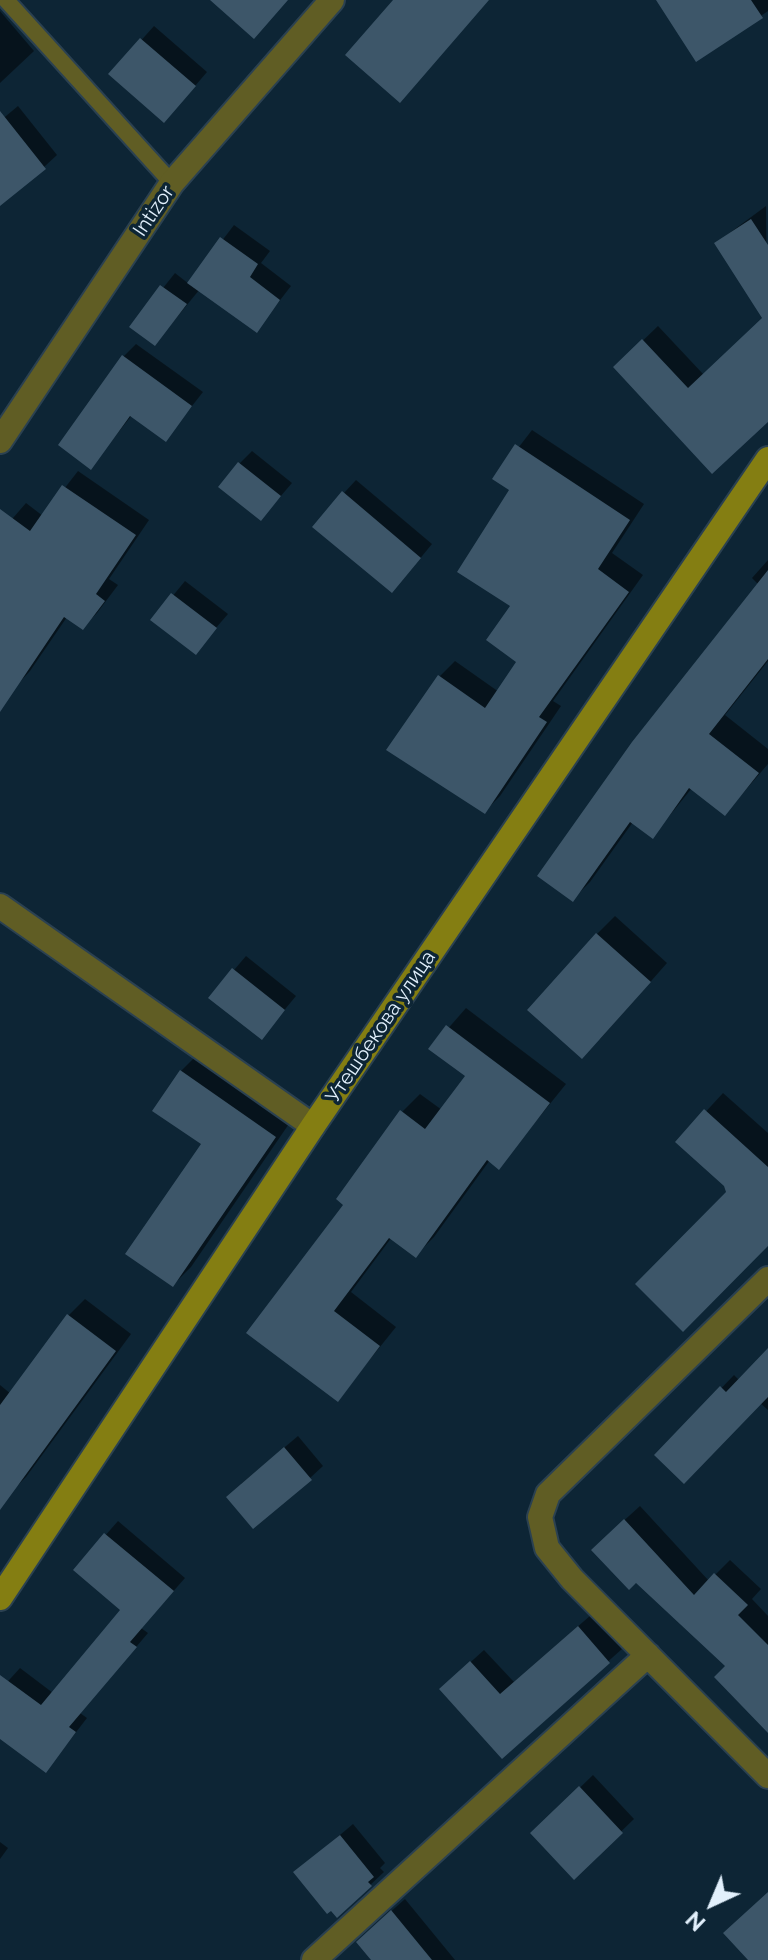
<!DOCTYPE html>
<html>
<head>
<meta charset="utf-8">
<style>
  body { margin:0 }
  #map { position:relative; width:768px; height:1960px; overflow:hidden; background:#0d2535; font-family:Raleway,sans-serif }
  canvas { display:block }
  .north { position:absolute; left:672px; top:1864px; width:80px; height:80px; -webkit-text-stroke:6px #0d2535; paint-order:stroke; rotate:224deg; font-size:22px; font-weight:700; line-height:32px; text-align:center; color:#e2f0fc }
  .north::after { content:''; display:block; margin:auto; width:28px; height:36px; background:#e2f0fc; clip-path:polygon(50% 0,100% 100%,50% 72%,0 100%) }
</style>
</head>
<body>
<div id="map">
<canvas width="768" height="1960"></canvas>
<div class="north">N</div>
</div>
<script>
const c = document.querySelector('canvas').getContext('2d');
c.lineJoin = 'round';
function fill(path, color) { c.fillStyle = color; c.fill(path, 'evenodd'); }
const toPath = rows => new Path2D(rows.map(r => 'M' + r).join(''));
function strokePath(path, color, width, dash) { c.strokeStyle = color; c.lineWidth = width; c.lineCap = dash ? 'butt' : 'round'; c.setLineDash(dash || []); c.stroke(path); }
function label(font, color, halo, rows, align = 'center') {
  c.font = font + ' Raleway,sans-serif'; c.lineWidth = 7; c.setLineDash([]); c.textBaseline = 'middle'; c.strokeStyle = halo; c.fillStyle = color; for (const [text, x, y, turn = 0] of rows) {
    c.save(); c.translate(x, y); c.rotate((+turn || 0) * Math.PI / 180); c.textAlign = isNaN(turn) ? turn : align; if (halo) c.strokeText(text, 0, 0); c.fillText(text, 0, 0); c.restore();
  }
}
const shadow = toPath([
  [663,0,768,0,768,11,697,60],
  [0,11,34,51,0,83],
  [154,26,207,72,177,107,111,74],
  [18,106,57,155,44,167,0,189,0,121],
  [766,206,768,419,712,471,630,353,658,326,704,375,765,318,716,243],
  [234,225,270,251,261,263,291,286,257,330,200,289,155,344,132,327,175,273,189,284],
  [136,344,203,392,166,439,132,415,91,467,124,356],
  [532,430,644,504,612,553,643,575,553,701,561,706,500,796,485,811,440,676,455,661,499,692,519,662,513,605,512,490,495,478],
  [252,451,292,483,261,519,239,464],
  [78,471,149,520,109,579,118,585,97,613,82,628,67,617,30,671,16,686,0,675,0,533,26,503,43,516],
  [356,480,432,544,404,578,344,493],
  [768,560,768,661,725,715,768,749,768,764,725,814,692,788,653,836,633,822,590,882,572,900,759,585,752,578],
  [185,581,228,614,195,652,153,620],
  [615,916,667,963,600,1039,597,934],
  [246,956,296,996,262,1037,211,997],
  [466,1008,566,1084,499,1167,490,1160,434,1237,416,1255,392,1237,351,1292,396,1327,338,1399,249,1333,346,1204,402,1112,420,1094,442,1110,467,1076,431,1048],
  [199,1053,293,1118,191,1267,173,1285,203,1144,181,1071],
  [723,1093,768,1133,768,1243,726,1184,678,1142],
  [85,1299,131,1334,26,1477,10,1493,0,1496,0,1385,11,1394,68,1316],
  [768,1350,768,1410,760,1403,657,1455,734,1375,739,1380],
  [298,1436,323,1466,310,1478,241,1484],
  [640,1506,709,1581,730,1560,761,1589,752,1599,768,1616,768,1729,727,1666,608,1535],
  [118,1521,185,1578,141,1628,148,1633,80,1713,87,1718,46,1771,0,1737,0,1690,20,1668,53,1693,123,1610,75,1570],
  [591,1615,622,1649,502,1756,454,1677,484,1650,514,1682],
  [593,1775,634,1819,574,1877,533,1833],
  [353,1824,385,1863,380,1868,384,1872,337,1916,296,1872],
  [0,1842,8,1848,0,1859],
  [405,1899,455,1960,373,1960,371,1929]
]);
const building = toPath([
  [210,0,288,0,254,39],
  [393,0,489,0,400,103,345,55],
  [656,0,751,0,763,18,696,62],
  [140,38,196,86,164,123,108,74],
  [0,111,46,169,0,206],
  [751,219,768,245,768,422,712,474,613,367,642,339,688,388,762,318,714,243],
  [220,237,258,264,250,277,280,300,257,333,187,283],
  [160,285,187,304,155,346,129,327],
  [122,355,192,406,166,442,130,416,91,470,58,445],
  [515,444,630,520,598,569,629,592,539,717,547,722,485,814,386,750,438,675,485,708,516,662,486,640,510,606,457,572,509,490,492,479],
  [238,462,281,496,261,521,218,487],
  [62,485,136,535,96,594,105,601,83,630,64,617,0,712,0,509,30,531],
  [342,491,421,558,392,593,312,527],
  [768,570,768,659,709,734,759,773,725,816,689,788,653,839,630,822,573,902,537,876,632,742],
  [171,593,217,628,196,655,150,620],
  [596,933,651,982,582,1059,527,1010],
  [232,968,285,1010,262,1040,208,998],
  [446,1025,550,1103,499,1170,487,1160,416,1258,389,1238,334,1311,380,1346,338,1402,246,1333,343,1205,336,1199,400,1110,425,1129,465,1076,428,1049],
  [180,1070,276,1137,173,1287,125,1254,201,1144,152,1111],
  [704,1109,768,1167,768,1246,683,1332,635,1284,726,1192,724,1186,675,1142],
  [67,1314,116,1351,0,1510,0,1405],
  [768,1348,768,1397,684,1484,654,1455,720,1386,726,1392],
  [284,1447,312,1480,253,1529,226,1497],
  [624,1519,694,1595,714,1573,748,1605,738,1615,768,1645,768,1733,714,1677,725,1666,636,1583,629,1590,591,1550],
  [104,1533,174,1591,130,1642,137,1647,69,1727,76,1732,46,1773,0,1739,0,1675,41,1705,120,1610,73,1570],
  [578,1626,610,1663,502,1759,439,1689,470,1661,500,1694],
  [579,1786,623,1833,574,1880,530,1833],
  [340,1835,374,1877,368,1882,372,1886,337,1918,331,1911,327,1914,293,1872],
  [768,1892,768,1960,748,1960,723,1933],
  [391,1910,432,1960,371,1960,356,1942]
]);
const lane = toPath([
  [6,0,172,183]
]);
const street = toPath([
  [0,441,172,183,332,0],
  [0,906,313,1126],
  [768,1279,548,1494,540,1517,547,1548,572,1579,768,1776],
  [314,1960,648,1655]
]);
const secondary = toPath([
  [0,1598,313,1126,768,459]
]);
const streetNames = [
  ["Intizor",154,211,-56],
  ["Утешбекова улица",381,1027,-56]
];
fill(shadow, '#0007');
fill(building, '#3d5669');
strokePath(lane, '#2b4151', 20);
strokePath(street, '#2b4151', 28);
strokePath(secondary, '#2b4151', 28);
strokePath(lane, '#605d24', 16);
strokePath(street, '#605d24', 24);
strokePath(secondary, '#847e12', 24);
label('20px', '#e2f0fc', '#0d2535', streetNames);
</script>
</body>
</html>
